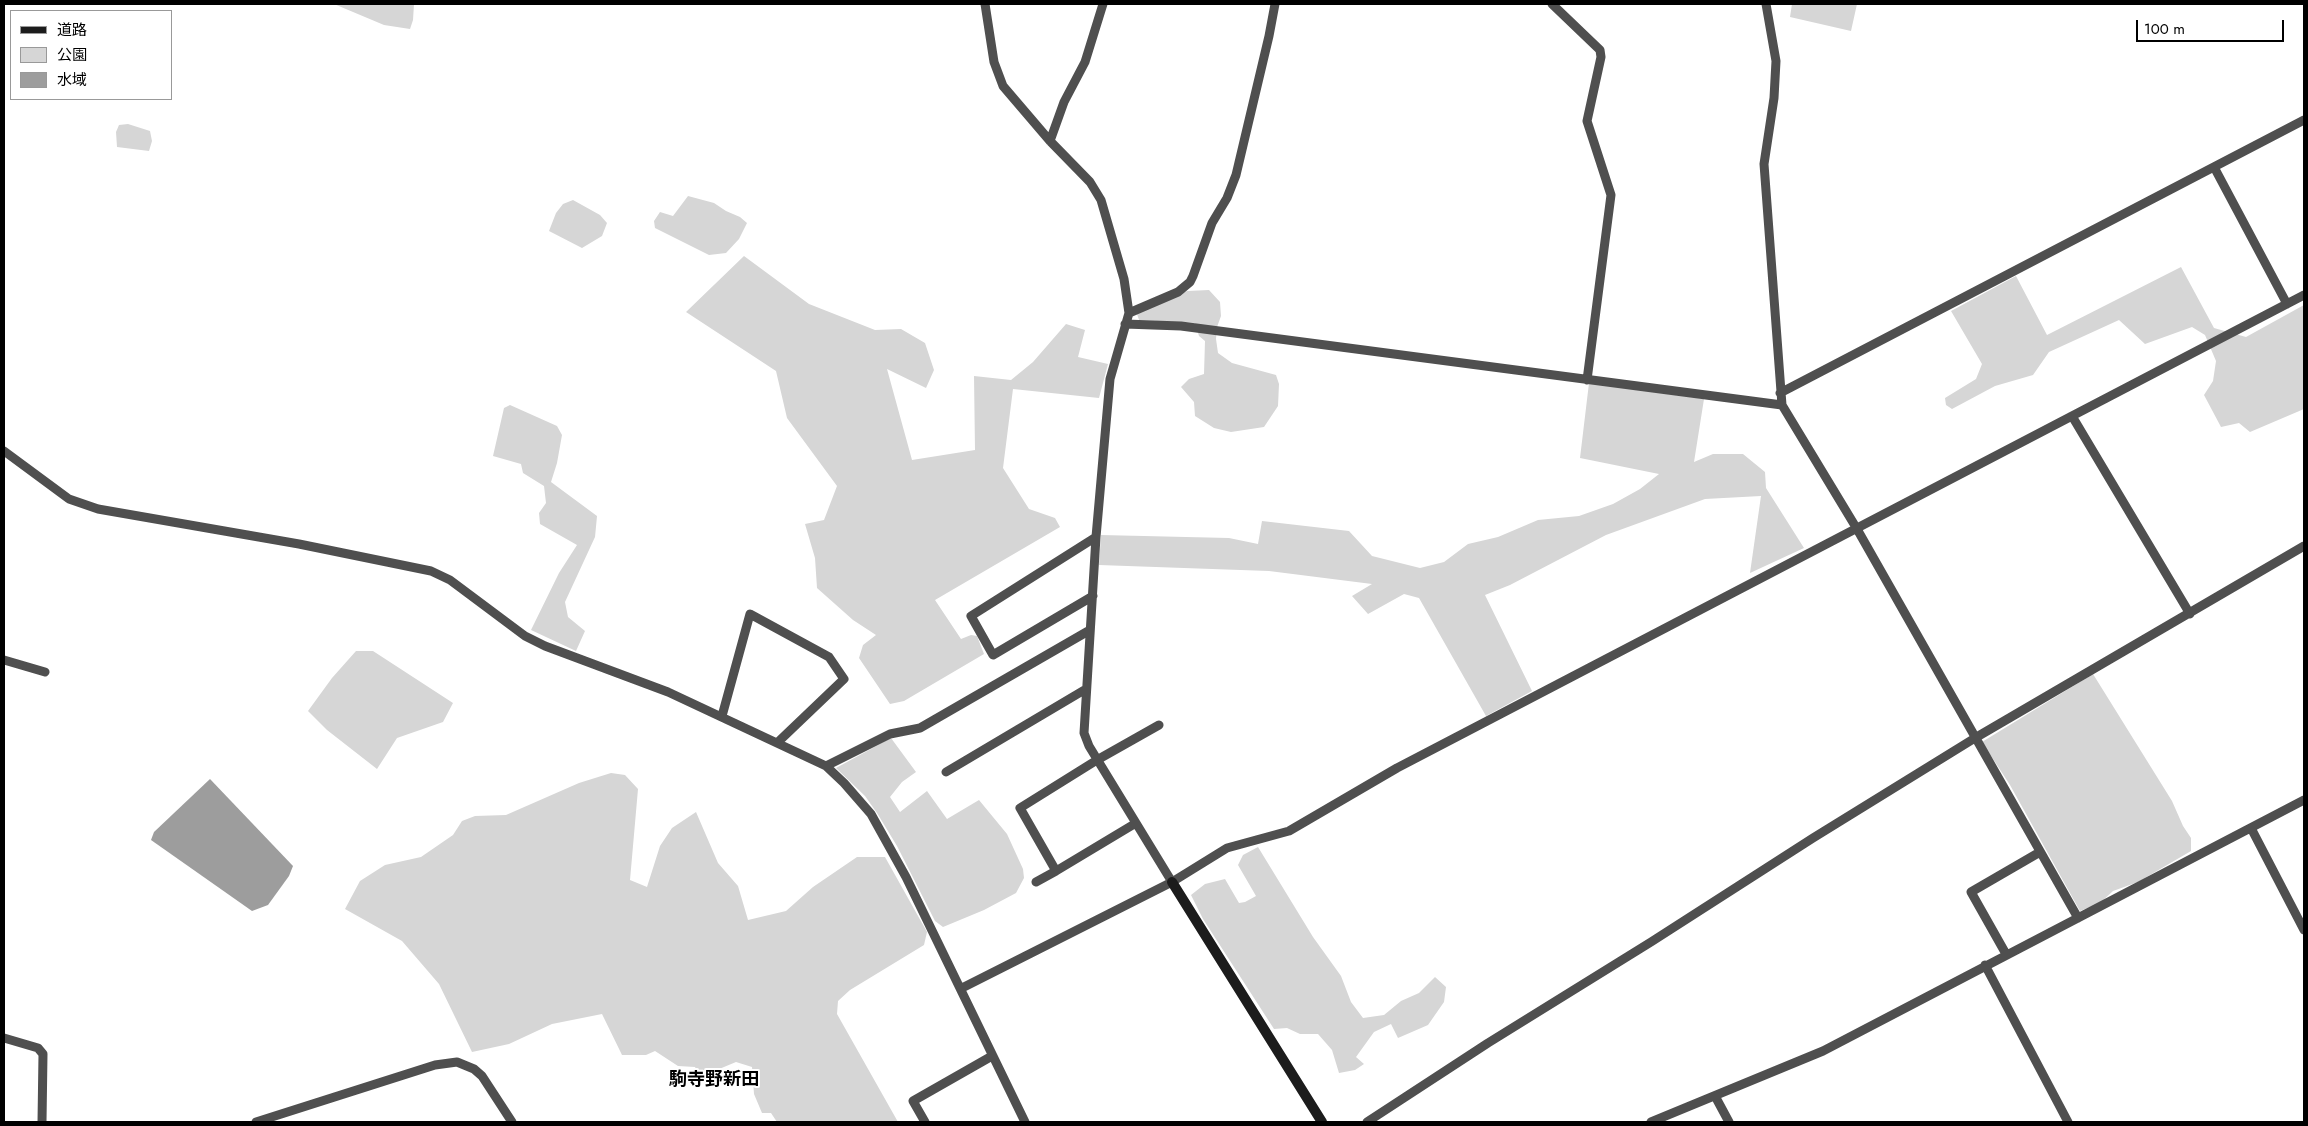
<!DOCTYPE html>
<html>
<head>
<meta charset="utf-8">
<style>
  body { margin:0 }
  #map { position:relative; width:2308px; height:1126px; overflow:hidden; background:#fff; font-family:Jost,"Noto Sans JP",sans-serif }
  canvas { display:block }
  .frame { position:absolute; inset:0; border:5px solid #000; pointer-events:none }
  .legend { position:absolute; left:10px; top:10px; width:162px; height:90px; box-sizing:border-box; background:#fff; border:1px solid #999; margin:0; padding:6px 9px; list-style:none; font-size:15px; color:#000 }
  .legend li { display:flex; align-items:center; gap:10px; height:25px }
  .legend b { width:25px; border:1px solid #999 }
  .scale { position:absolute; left:2136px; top:20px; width:148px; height:22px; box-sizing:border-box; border:2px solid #000; border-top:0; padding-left:6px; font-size:15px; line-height:18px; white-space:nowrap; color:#000; -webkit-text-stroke:4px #fff; paint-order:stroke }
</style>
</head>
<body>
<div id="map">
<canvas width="2308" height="1126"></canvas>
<div class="frame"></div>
<ul class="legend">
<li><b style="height:6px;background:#1c1c1c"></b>道路</li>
<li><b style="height:14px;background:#d6d6d6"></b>公園</li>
<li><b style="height:14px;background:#9d9d9d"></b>水域</li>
</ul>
<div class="scale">100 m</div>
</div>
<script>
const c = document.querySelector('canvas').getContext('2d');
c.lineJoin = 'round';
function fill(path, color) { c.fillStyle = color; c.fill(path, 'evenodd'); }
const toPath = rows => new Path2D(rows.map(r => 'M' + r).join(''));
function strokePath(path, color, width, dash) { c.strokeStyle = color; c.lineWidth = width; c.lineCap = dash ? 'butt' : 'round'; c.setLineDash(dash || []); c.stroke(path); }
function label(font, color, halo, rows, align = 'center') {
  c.font = font + ' Jost,"Noto Sans JP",sans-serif'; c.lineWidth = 4; c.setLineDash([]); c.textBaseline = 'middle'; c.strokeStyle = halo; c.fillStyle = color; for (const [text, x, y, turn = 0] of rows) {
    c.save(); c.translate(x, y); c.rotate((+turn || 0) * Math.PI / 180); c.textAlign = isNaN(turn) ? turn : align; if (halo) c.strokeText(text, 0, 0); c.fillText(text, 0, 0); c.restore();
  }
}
const green = toPath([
  [334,4,414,4,413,20,410,29,384,25],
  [1792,4,1857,4,1851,31,1790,17],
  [128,124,150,131,152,141,149,151,117,147,116,132,119,125],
  [688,196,714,203,726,211,740,217,747,223,739,239,726,253,709,255,655,228,654,221,660,212,673,216],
  [573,200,600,215,607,223,602,236,582,248,549,231,556,213,563,204],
  [744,256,809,304,875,330,901,329,925,343,934,370,926,388,887,369,912,460,975,450,974,376,1011,380,1033,362,1066,324,1085,330,1078,357,1108,364,1099,398,1013,389,1003,468,1029,509,1055,518,1060,527,935,600,961,639,971,635,977,636,984,654,904,701,890,704,859,658,863,645,876,635,853,620,817,588,815,558,805,524,824,520,837,486,787,418,776,371,686,312],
  [2181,267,2214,328,2246,337,2304,305,2304,409,2250,432,2239,423,2221,427,2204,395,2213,381,2216,361,2205,335,2192,327,2145,344,2119,320,2049,352,2033,375,1995,386,1952,409,1946,405,1945,398,1976,379,1982,364,1951,311,2016,276,2047,335],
  [1209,290,1220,302,1221,316,1217,327,1216,339,1218,353,1232,363,1276,375,1279,384,1278,406,1264,427,1231,432,1214,428,1195,416,1194,402,1181,387,1189,379,1204,374,1205,341,1199,336,1195,323,1139,320,1137,314,1160,302,1187,291],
  [1589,383,1704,399,1694,462,1713,454,1743,454,1765,472,1766,488,1804,548,1750,573,1761,496,1705,499,1606,535,1510,585,1485,595,1532,691,1486,716,1419,598,1404,594,1368,614,1352,596,1372,584,1269,571,1099,565,1101,535,1229,538,1258,544,1262,521,1349,531,1372,556,1420,568,1444,562,1468,544,1498,537,1538,520,1579,516,1613,504,1640,489,1659,474,1580,458],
  [510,405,557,426,562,435,557,463,551,482,597,516,595,537,565,602,568,617,585,631,576,651,531,630,559,573,577,545,540,524,539,513,546,503,544,486,523,473,521,464,493,456,504,408],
  [356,651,373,651,453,703,443,722,397,738,377,769,327,730,308,711,332,678],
  [2093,674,2172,801,2183,826,2191,838,2191,851,2138,882,2113,891,2100,903,2080,911,2010,785,1982,742],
  [891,738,916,772,902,782,890,797,900,812,927,791,947,819,979,800,1007,834,1023,869,1024,878,1016,893,984,910,943,927,935,921,897,846,877,813,865,796,836,768],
  [611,773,625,775,638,789,630,880,647,887,660,846,672,828,696,812,718,863,738,886,748,920,786,911,813,887,857,857,885,857,927,932,924,945,850,990,838,1001,837,1014,898,1122,777,1122,771,1113,762,1113,754,1094,752,1067,736,1062,700,1077,695,1067,678,1066,655,1051,646,1055,622,1055,602,1014,552,1024,509,1044,472,1052,439,984,402,941,345,909,360,881,385,865,421,857,453,835,462,821,475,816,506,815,579,783],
  [1258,847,1313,937,1341,976,1351,1002,1363,1018,1384,1015,1401,1001,1419,993,1435,977,1446,987,1444,1002,1428,1025,1398,1038,1391,1024,1374,1032,1356,1057,1364,1064,1355,1070,1339,1073,1332,1050,1318,1034,1300,1034,1287,1028,1274,1029,1203,919,1191,895,1205,884,1225,879,1239,903,1245,902,1256,896,1238,865,1243,855]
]);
const water = toPath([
  [210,779,293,866,289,876,268,905,252,911,151,840,154,832]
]);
const street = toPath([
  [985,4,994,62,1003,86,1050,141,1090,182,1101,200,1124,279,1129,313,1110,379,1096,537,1084,733,1089,746,1172,882],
  [1552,4,1600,50,1601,57,1587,121,1611,195,1587,380],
  [1766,4,1776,61,1774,98,1764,164,1782,405,1857,529,2078,918],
  [1050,141,1064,102,1085,62,1103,4],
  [2214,167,2287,304],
  [1129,313,1178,292,1190,282,1193,276,1212,223,1227,198,1236,175,1269,36,1275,4],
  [1125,324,1181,326,1782,405],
  [1780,393,2304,120],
  [2072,416,2190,614],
  [4,451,69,499,98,509,299,544,431,571,450,580,525,636,545,646,668,692,826,766,844,783,871,814,906,877,1025,1122],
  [1093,596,993,655,971,616,1096,537],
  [4,660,45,672],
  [722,716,750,614,829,657,844,679,777,743],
  [826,766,890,734,920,728,1090,630],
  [946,772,1086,689],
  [1136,823,1056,871,1020,808,1097,760,1159,725],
  [2251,828,2304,930],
  [1036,882,1056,871],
  [2006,954,1971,892,2040,852],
  [1985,965,2068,1122],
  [962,988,1172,882,1227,848,1289,831,1397,768,2304,295],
  [4,1038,38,1048,43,1054,42,1122],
  [1715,1096,1729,1122],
  [256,1122,435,1065,457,1062,474,1069,482,1076,512,1122],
  [925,1122,913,1101,992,1056],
  [1367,1122,1488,1043,1651,942,1813,838,1975,738,2304,546],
  [1651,1122,1823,1051,2304,800]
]);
const secondary = toPath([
  [1172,882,1322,1122]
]);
const quarterNames = [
  ["駒寺野新田",714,1081]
];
fill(green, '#d6d6d6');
fill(water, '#9d9d9d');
strokePath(street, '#4f4f4f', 9);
strokePath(secondary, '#1c1c1c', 10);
label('bold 18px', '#000', '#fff', quarterNames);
</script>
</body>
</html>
